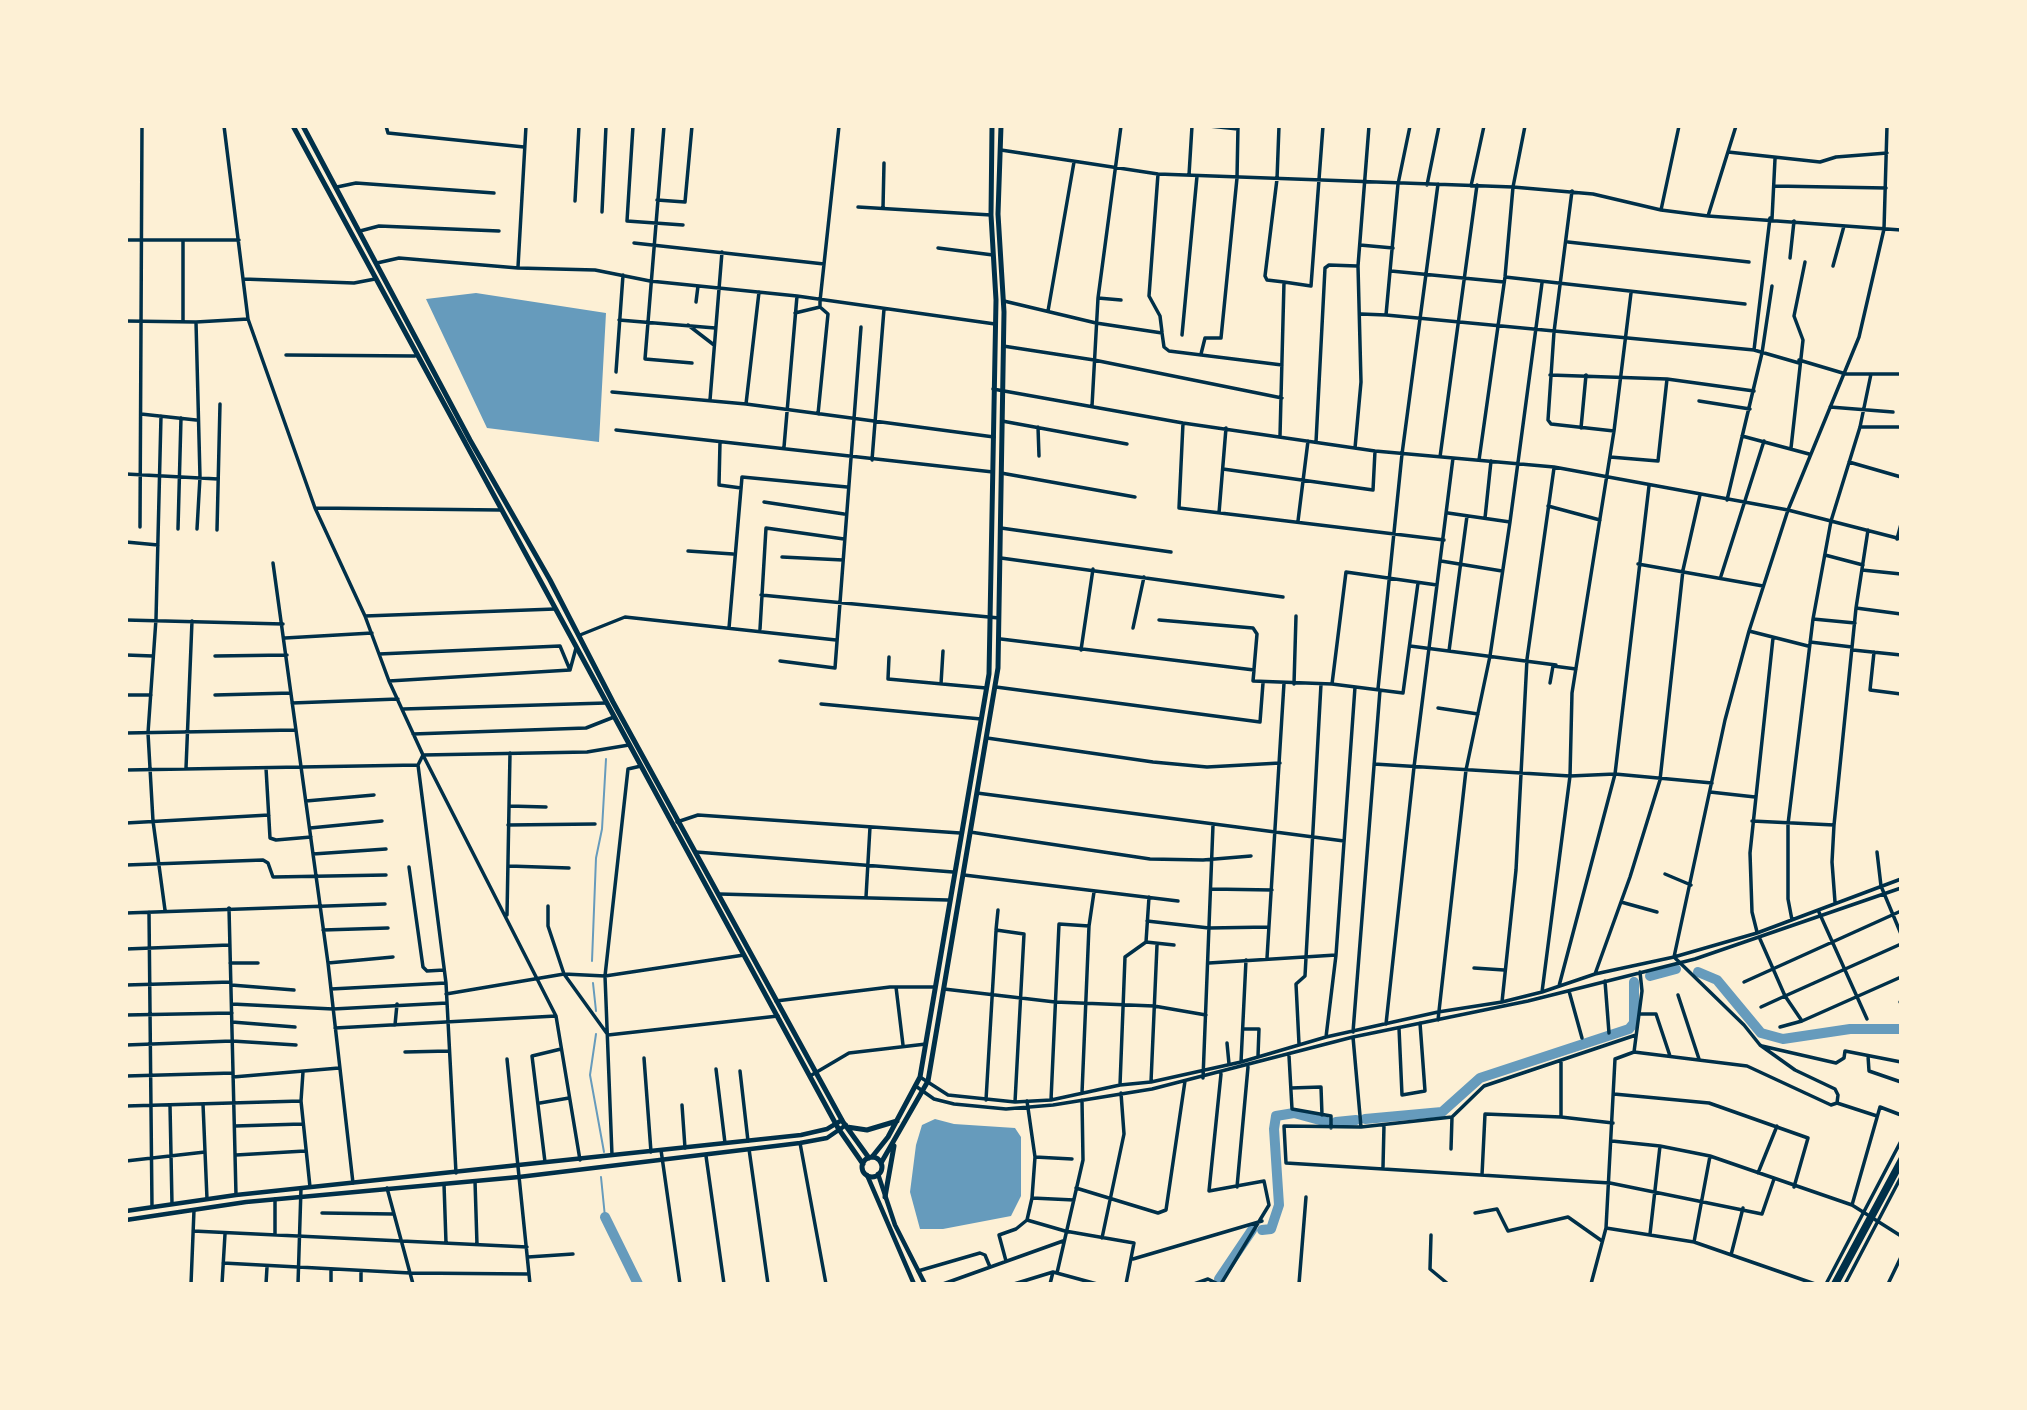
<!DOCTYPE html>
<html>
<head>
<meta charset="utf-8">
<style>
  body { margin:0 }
  #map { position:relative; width:2027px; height:1410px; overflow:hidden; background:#fdf0d5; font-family:Cabin,sans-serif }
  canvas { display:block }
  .frame { position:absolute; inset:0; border:128px solid #fdf0d5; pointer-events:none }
</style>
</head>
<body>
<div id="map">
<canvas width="2027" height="1410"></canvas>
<div class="frame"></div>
</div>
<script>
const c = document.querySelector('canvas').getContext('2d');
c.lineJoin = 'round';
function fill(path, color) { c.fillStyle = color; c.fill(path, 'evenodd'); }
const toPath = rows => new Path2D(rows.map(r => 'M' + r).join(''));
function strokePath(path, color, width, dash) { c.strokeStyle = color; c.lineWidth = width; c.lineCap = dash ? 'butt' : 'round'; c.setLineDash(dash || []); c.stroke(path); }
const water = toPath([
  [476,293,606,313,599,442,487,428,426,299],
  [935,1119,954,1124,1015,1128,1021,1137,1021,1196,1011,1216,943,1229,920,1229,910,1192,916,1145,922,1125]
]);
const stream = toPath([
  [592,961,596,858,602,829,606,759],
  [593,983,596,1011],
  [596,1034,590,1075,604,1152],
  [601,1177,605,1217]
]);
const river = toPath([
  [1698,972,1717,980,1761,1033,1783,1039,1850,1029,1901,1029],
  [1650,976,1676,969],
  [1365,1119,1442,1112,1480,1078,1629,1029,1634,1023,1634,982],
  [1336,1122,1356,1120],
  [605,1217,638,1284],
  [1262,1230,1271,1229,1279,1205,1274,1129,1276,1116,1294,1113,1327,1122],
  [1219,1279,1252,1230]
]);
const minor = toPath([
  [224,126,248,319,315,508,365,616,389,681,423,755,556,1016,580,1160],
  [386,126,388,133,524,147],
  [633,126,627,221,683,225],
  [664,126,645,359,692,363],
  [1209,126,1238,129],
  [1279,126,1277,179,1265,276,1267,280,1284,282],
  [1410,126,1398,184,1386,315,1754,350,1799,363],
  [1813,126,1829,126],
  [1001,150,1158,174,1513,187,1593,194,1661,210,1708,216,1901,230],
  [1728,152,1820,162,1836,157,1887,153],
  [1158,174,1149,296,1160,316,1162,332],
  [1189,175,1192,126],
  [1427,185,1439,126],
  [1471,186,1484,126],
  [1774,186,1886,188],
  [337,187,356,183,494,193],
  [1572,191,1554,332,1548,420,1551,424,1614,431],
  [657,200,685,202,692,126],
  [575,201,579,126],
  [858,207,991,215],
  [883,208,884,163],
  [1661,210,1679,126],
  [602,212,606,126],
  [1708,216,1736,126],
  [1772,219,1775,159],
  [360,231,379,226,499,231],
  [126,240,239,240],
  [1568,242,1749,262],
  [634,243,824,264],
  [1360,245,1393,248],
  [938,248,993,255],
  [1790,258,1794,221],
  [377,263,399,258,518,268,595,270,650,281,797,296,995,324],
  [1833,266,1844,226],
  [518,267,526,126],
  [1391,271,1504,282],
  [1505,277,1745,304],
  [243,279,354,283,375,279],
  [1098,298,1121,300],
  [1004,301,1096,323,1162,333,1164,347,1169,351,1282,365],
  [696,302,698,286],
  [1048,311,1074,162],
  [795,313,820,307],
  [1361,314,1386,315],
  [619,320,715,328],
  [126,321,196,322,248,319],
  [183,322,183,241],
  [196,322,200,477,197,529],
  [688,325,714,345],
  [1182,335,1197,176],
  [1003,346,1094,360,1282,398],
  [1754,350,1770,218],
  [1201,354,1205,338,1221,338,1237,178,1238,126],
  [286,355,415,356],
  [1799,360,1846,374,1901,374],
  [616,372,623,275],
  [1550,375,1667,379,1754,391],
  [993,389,1183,423,1375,451,1554,467,1788,510,1901,539],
  [612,392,746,404,994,437],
  [710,400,722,252],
  [1699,401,1750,409],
  [746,404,759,292],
  [1092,406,1098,298,1121,126],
  [1830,407,1893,412],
  [141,414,196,420],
  [818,414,828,314,820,307,820,301,839,126],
  [161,416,156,619,148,733,153,821,165,910],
  [1002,421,1127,444],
  [1183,423,1179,508,1444,540],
  [1038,427,1039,456],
  [1860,427,1901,427],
  [1581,428,1586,375],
  [616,430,993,472],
  [1280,436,1284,282,1311,286,1323,126],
  [1742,436,1809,454],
  [720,442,719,485,741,488],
  [1316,442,1325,268,1329,265,1357,266],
  [784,447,797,296],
  [1355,448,1361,382,1358,266,1369,126],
  [1791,448,1803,340,1794,316,1805,262],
  [1440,457,1477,185],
  [1610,457,1658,461,1667,379],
  [872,460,884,309],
  [1479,460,1505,277,1513,187,1525,126],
  [1849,462,1901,477],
  [1223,469,1373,490,1375,451],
  [1001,473,1135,497],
  [126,474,218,479],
  [1727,500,1762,353,1772,286],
  [764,502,844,514],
  [1548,506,1600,520],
  [315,508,500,510],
  [1219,513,1226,428],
  [1448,513,1510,522],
  [1485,518,1491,461],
  [1298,521,1308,441],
  [140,527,142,126],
  [1001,528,1171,552],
  [178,529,181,418],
  [217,530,220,404],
  [1897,539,1901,524],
  [126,542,158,545],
  [688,551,733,554],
  [1825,555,1863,565],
  [782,557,843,560],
  [1001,558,1283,597],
  [1441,561,1502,571],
  [273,563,328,963,353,1183],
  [1638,564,1763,586],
  [1862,570,1901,574],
  [1721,576,1764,441],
  [761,595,999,618],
  [1856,608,1901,614],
  [365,616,555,609],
  [1813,619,1855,623],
  [126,620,283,624],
  [1159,620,1253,628,1257,634,1254,669],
  [729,628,742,477,847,487],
  [1133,628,1144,577],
  [760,629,766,528,844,539],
  [1749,631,1808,646],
  [580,635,625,617,836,640],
  [285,638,372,633],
  [1001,639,1254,670,1253,681,1332,684,1403,693,1418,583],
  [1810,642,1852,647],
  [1410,646,1556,665],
  [1081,650,1093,569],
  [1853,650,1901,655],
  [1449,651,1467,516],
  [1874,652,1870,690,1901,694],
  [379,654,560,646,570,670],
  [126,655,153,656],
  [215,656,287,655],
  [889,657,888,679,986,688],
  [780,661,835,668,861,327],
  [389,681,570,670,576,648],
  [1550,683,1553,666,1576,669],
  [941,684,943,651],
  [1294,684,1296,616],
  [1332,684,1346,572,1437,585],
  [996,687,1260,722,1263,683],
  [1378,689,1402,454,1438,184],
  [126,695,151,695],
  [215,695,291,693],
  [292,703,398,699],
  [821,704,981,719],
  [1438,708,1478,714],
  [403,709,606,703],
  [126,733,295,730],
  [413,734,586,728,614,717],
  [987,738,1153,762,1207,767,1280,763],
  [1374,764,1570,776,1615,774,1712,783],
  [186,768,192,621],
  [266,768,270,838,276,840,311,837],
  [126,770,418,765],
  [1710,792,1755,797],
  [977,793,1344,841],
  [306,801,374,795],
  [509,806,546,807],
  [1752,821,1834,825],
  [677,822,698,815,960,833],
  [126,823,269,815],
  [508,825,595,824],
  [310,828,382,821],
  [970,832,1150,859,1203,860,1251,856],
  [696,852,953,872],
  [1877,852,1881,886,1901,934],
  [313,854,386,849],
  [126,865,263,860,268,863,273,877,386,875],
  [509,866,569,868],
  [409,867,423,967,427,971,444,970],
  [1665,874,1691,885],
  [964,875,1178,901],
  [1211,889,1272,890],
  [719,894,948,900],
  [866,897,870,827],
  [1621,902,1657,912],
  [1835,902,1832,862,1834,825,1856,608,1868,530],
  [548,906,548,926,564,974,608,1035,778,1016],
  [229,908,236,1195],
  [998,910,996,930,1024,934,1015,1102],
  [1818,910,1867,1019],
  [149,912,152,1207],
  [126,913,385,904],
  [507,915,510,753],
  [1792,920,1788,899,1788,824,1813,619,1831,521,1860,427,1871,374],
  [1147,921,1209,928,1269,927],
  [323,930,388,928],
  [1757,932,1752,912,1750,853,1773,638],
  [1760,939,1785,996,1901,944],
  [1146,942,1149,897],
  [126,949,229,945],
  [1674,957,1725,720,1749,631,1788,510,1859,337,1884,229,1887,126],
  [1267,958,1284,683],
  [230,963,258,963],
  [328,963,393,957],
  [1209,963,1336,955],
  [1474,968,1504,970],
  [1595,974,1630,877,1660,780,1683,570,1700,495],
  [1605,981,1609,1033],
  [1744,982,1901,911],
  [126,985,231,982],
  [231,985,294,990],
  [1559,986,1615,774,1649,486],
  [896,987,903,1045],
  [331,989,446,983],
  [944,989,1055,1002,1154,1006,1206,1015],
  [1569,991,1582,1038],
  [1542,992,1570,776,1572,693,1614,431,1631,293],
  [446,994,564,974,605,976,744,955],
  [1678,995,1699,1059],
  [776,1001,890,987,934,987],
  [1502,1002,1516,870,1527,659,1554,468],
  [1900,1002,1901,1002],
  [232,1004,333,1009,447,1003],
  [1761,1007,1785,996,1802,1021],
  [1639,1014,1656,1014,1670,1056],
  [126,1015,232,1013],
  [1438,1020,1466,770,1490,656,1510,522,1542,283],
  [232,1022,295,1027],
  [1386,1024,1414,767,1453,458],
  [395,1025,397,1004],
  [1780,1027,1802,1021,1901,977],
  [335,1028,556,1016],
  [1399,1028,1402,1095,1425,1091,1420,1023],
  [1243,1029,1259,1029,1258,1056],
  [1353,1032,1380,690],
  [1636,1035,1484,1086,1452,1117,1361,1127,1284,1126,1286,1163,1610,1183,1762,1214,1774,1179],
  [1326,1037,1336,955,1355,687],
  [1353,1037,1361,1127],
  [1227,1043,1229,1064],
  [1299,1044,1296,984,1305,976,1321,684],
  [126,1045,232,1041,296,1045],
  [1762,1046,1836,1063,1844,1058,1845,1051,1901,1062],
  [405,1052,449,1051],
  [1634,1052,1642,991,1640,972],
  [1289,1056,1292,1109,1331,1116,1331,1128],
  [1868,1056,1869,1071,1901,1082],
  [644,1058,651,1152],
  [507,1059,530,1284],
  [1561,1061,1561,1117],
  [1241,1062,1246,960],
  [716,1069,725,1143],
  [740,1071,748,1141],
  [303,1072,301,1101,310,1187],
  [1221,1074,1209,1191,1264,1181,1269,1205,1221,1284],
  [126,1076,233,1073],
  [810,1076,849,1053,926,1044],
  [233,1077,339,1068],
  [920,1077,948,1095,1015,1102,1051,1100,1120,1085,1151,1082,1241,1062,1326,1037,1438,1012,1502,1002,1542,992,1595,974,1674,957,1757,933,1901,879],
  [1203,1078,1213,825],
  [1151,1082,1157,945],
  [1120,1085,1125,957,1146,942,1174,945],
  [917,1087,934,1099,954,1104,1006,1109,1053,1105,1152,1089,1353,1037,1528,1001,1695,959,1901,888],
  [1291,1088,1321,1087,1322,1115],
  [1082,1093,1089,926,1094,892],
  [1614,1094,1709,1103,1808,1138,1794,1187],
  [986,1100,996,931],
  [1051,1100,1059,924,1089,926],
  [1027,1101,1035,1157,1032,1198,1027,1220,1065,1231,1134,1243,1126,1284],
  [540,1103,569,1098],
  [1837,1103,1877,1116],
  [203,1104,207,1199],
  [170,1105,172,1204],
  [682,1105,685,1148],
  [126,1106,301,1101],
  [235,1126,302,1124],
  [1612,1141,1660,1146,1710,1156,1852,1205,1901,1236],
  [800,1143,826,1284],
  [749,1149,768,1284],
  [1451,1149,1452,1117],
  [661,1150,680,1284],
  [236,1155,305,1151],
  [612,1155,605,976,628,769,641,766],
  [706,1156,724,1284],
  [1035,1157,1072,1159],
  [126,1161,205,1152],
  [545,1162,532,1056,561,1049],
  [1383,1167,1384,1125],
  [456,1173,446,983,418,765,423,755,587,752,629,745],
  [1758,1173,1777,1126],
  [1482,1175,1485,1114,1561,1117,1613,1123],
  [475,1181,477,1245],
  [444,1184,446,1243],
  [1237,1187,1248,1067],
  [387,1188,413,1284],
  [1076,1188,1158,1213,1166,1210,1185,1081],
  [1032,1198,1074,1200],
  [275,1199,275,1235],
  [1852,1205,1880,1107,1901,1115],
  [322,1213,393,1214],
  [1475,1213,1497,1209,1508,1231,1568,1217,1602,1241],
  [1606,1228,1694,1242,1815,1284],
  [193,1231,527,1247],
  [1650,1234,1660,1146],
  [1431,1235,1430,1269,1448,1284],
  [1102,1238,1124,1134,1121,1093],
  [1694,1242,1710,1156],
  [1731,1255,1743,1208],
  [528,1257,573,1254],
  [1133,1259,1262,1221],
  [1006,1261,999,1235,1016,1229,1027,1220],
  [223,1263,410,1273,529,1274],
  [918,1271,980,1253,985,1255,990,1267],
  [1057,1273,1083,1160,1082,1100],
  [191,1284,194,1210],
  [222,1284,225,1234],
  [266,1284,267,1267],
  [298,1284,301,1188],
  [331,1284,331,1269],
  [361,1284,361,1271],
  [943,1284,1063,1241],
  [1014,1284,1053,1272,1097,1284],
  [1050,1284,1053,1272],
  [1158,1284,1169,1284],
  [1194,1284,1208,1279,1218,1284],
  [1299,1284,1306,1197],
  [1591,1284,1606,1228,1615,1059,1634,1052,1747,1066,1831,1105,1837,1103,1838,1095,1835,1089,1795,1070,1760,1045,1744,1025,1674,957],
  [1826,1284,1901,1141],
  [1845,1284,1901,1177],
  [1888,1284,1901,1257]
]);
const tertiary = toPath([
  [126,1211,236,1195,801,1135,827,1129,842,1120],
  [126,1220,246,1202,519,1177,800,1143,827,1138,846,1125],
  [1833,1284,1901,1158],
  [1837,1284,1901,1165]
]);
const secondary = toPath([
  [878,1174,895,1225,925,1284],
  [867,1175,914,1284]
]);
const trunk = toPath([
  [293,126,838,1128,863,1164],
  [303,126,470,440,550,580,613,702,785,1016,843,1122,869,1158],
  [847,1127,867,1130,897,1121],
  [872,1157,888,1137,920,1077,989,674,996,300,991,215,992,126],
  '862 1167a10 10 0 1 1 20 0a10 10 0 1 1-20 0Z',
  [881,1163,928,1081,998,668,1004,312,998,214,1001,126],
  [885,1197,894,1146]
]);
fill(water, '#669bbc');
strokePath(stream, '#669bbc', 2);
strokePath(river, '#669bbc', 10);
strokePath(minor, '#003049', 3.5);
strokePath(tertiary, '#003049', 4.5);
strokePath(secondary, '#003049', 4.5);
strokePath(trunk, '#003049', 5);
</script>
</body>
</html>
